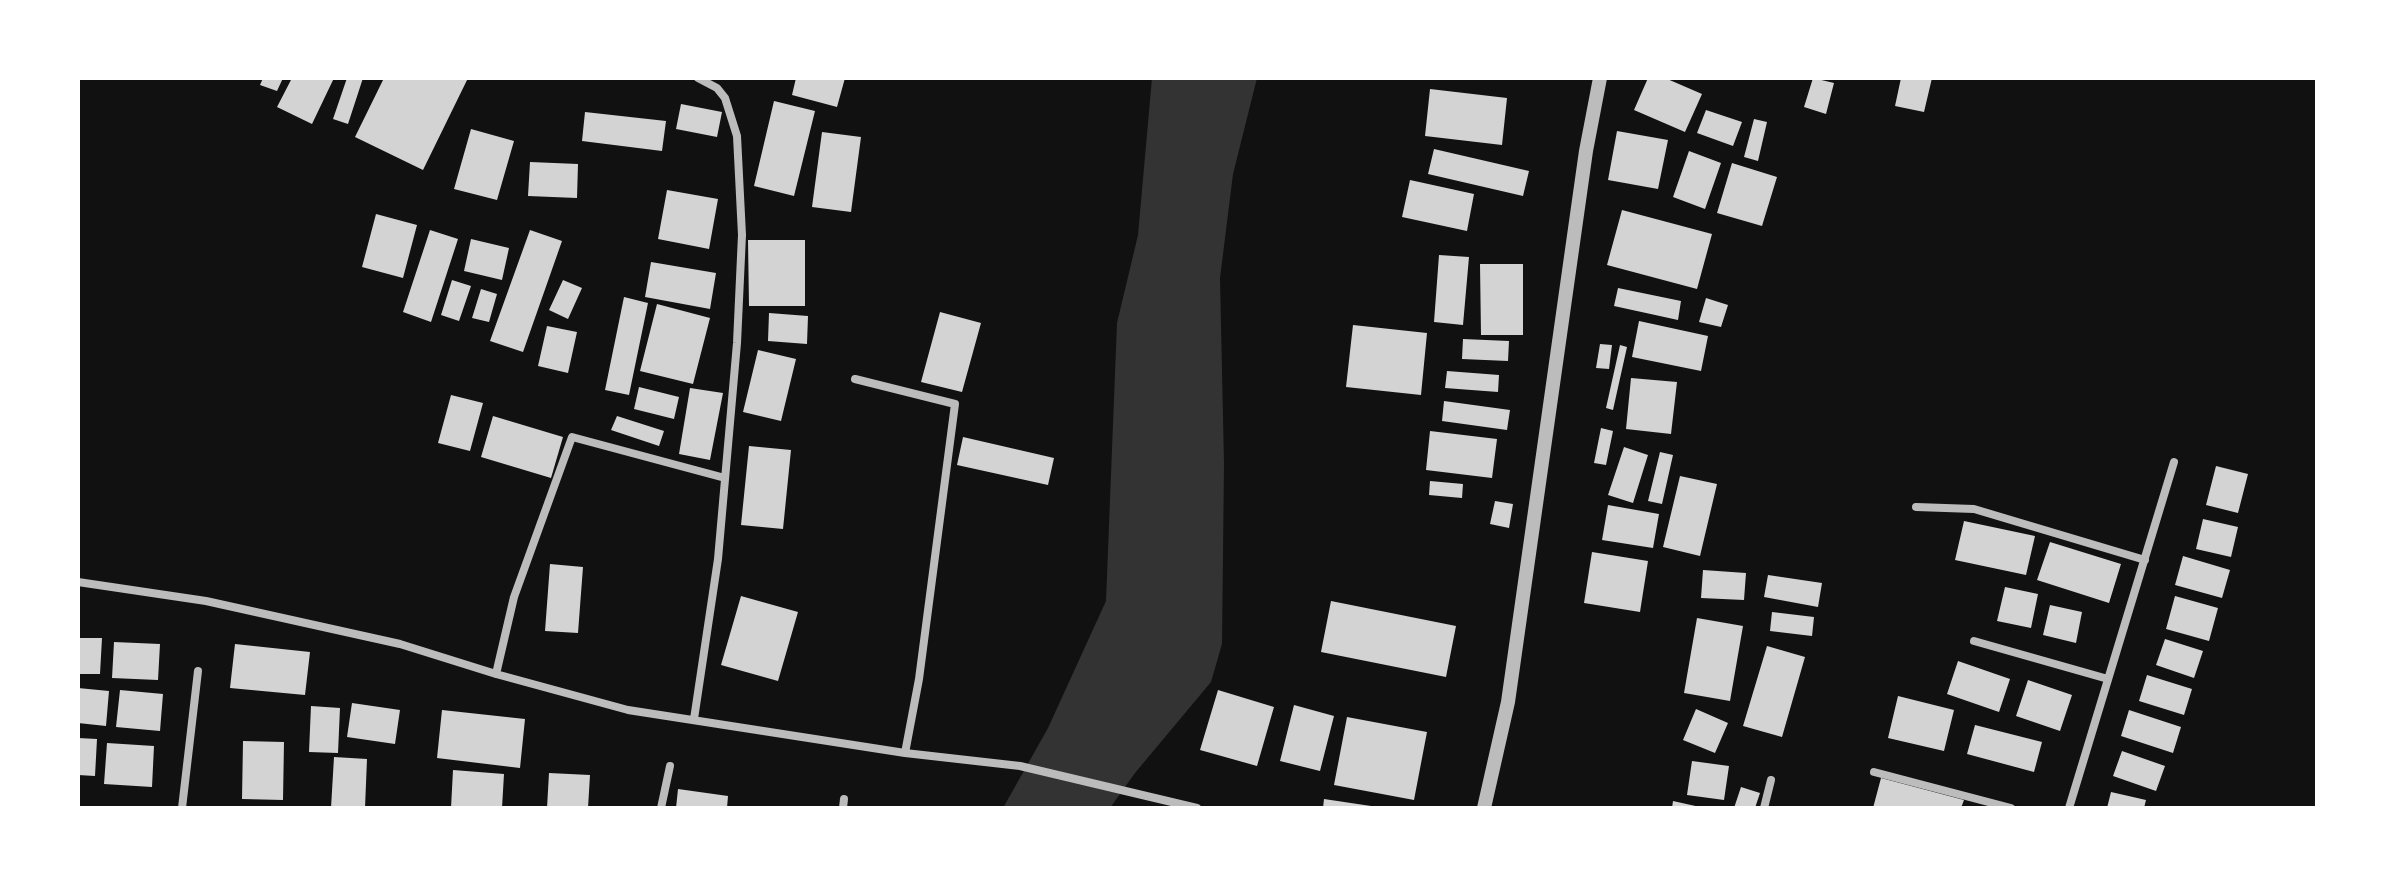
<!DOCTYPE html>
<html>
<head>
<meta charset="utf-8">
<style>
  body { margin:0 }
  #map { position:relative; width:2395px; height:886px; overflow:hidden; background:#111; font-family:"Nunito Sans",sans-serif }
  canvas { display:block }
  .frame { position:absolute; inset:0; border:80px solid #fff; pointer-events:none }
</style>
</head>
<body>
<div id="map">
<canvas width="2395" height="886"></canvas>
<div class="frame"></div>
</div>
<script>
const c = document.querySelector('canvas').getContext('2d');
c.lineJoin = 'round';
function fill(path, color) { c.fillStyle = color; c.fill(path, 'evenodd'); }
const toPath = rows => new Path2D(rows.map(r => 'M' + r).join(''));
function strokePath(path, color, width, dash) { c.strokeStyle = color; c.lineWidth = width; c.lineCap = dash ? 'butt' : 'round'; c.setLineDash(dash || []); c.stroke(path); }
const water = toPath([
  [1152,78,1257,78,1233,174,1220,278,1224,464,1222,644,1211,682,1135,773,1110,808,1003,808,1048,728,1106,601,1117,323,1138,235]
]);
const building = toPath([
  [263,78,283,78,277,91,260,85],
  [292,78,334,78,312,124,277,107],
  [347,78,363,78,348,124,333,119],
  [384,78,468,78,423,170,355,137],
  [796,78,845,78,837,107,792,95],
  [1648,78,1665,78,1702,94,1685,132,1634,110],
  [1813,78,1834,83,1826,114,1804,107],
  [1901,78,1932,78,1924,112,1895,106],
  [1430,89,1507,98,1502,145,1425,136],
  [774,101,815,111,794,196,754,186],
  [681,104,722,112,717,137,676,129],
  [1706,110,1742,122,1733,146,1697,133],
  [585,112,666,121,662,151,582,141],
  [1754,119,1767,122,1758,161,1744,157],
  [471,129,514,141,497,200,454,189],
  [1617,131,1668,140,1658,189,1608,180],
  [822,132,861,137,851,212,812,207],
  [1434,149,1529,171,1523,196,1428,174],
  [1689,151,1721,163,1705,209,1673,197],
  [530,162,578,164,577,198,528,196],
  [1732,163,1777,177,1762,226,1717,213],
  [1410,180,1474,194,1467,231,1402,217],
  [667,190,718,199,709,249,658,239],
  [1622,210,1712,234,1697,289,1607,265],
  [376,214,417,225,403,278,362,267],
  [430,230,458,239,431,322,403,312],
  [530,230,562,241,523,352,490,341],
  [471,239,509,248,502,280,464,271],
  [748,240,805,240,805,306,749,306],
  [1439,255,1469,257,1463,325,1434,322],
  [651,262,716,273,710,309,645,297],
  [1480,264,1523,264,1523,335,1481,335],
  [452,280,471,286,459,321,441,315],
  [563,280,582,288,568,319,549,310],
  [1618,288,1681,301,1678,320,1614,306],
  [481,289,497,294,489,322,472,318],
  [624,297,648,303,629,395,605,390],
  [1706,298,1728,305,1721,327,1699,322],
  [657,304,710,318,693,384,640,371],
  [940,312,981,323,962,392,921,382],
  [769,313,808,316,807,344,768,341],
  [1639,321,1708,336,1701,371,1632,357],
  [1353,325,1427,333,1421,395,1346,387],
  [547,326,577,332,568,373,538,366],
  [1463,339,1509,341,1508,361,1462,359],
  [1600,344,1612,345,1609,369,1596,368],
  [1620,345,1627,347,1613,410,1606,408],
  [758,350,796,359,781,421,743,412],
  [1447,371,1499,375,1498,392,1445,388],
  [1631,378,1677,382,1671,434,1626,429],
  [639,387,679,397,674,419,634,409],
  [690,388,723,393,710,460,679,454],
  [451,395,483,403,470,451,438,443],
  [1444,401,1510,410,1507,430,1442,421],
  [493,416,563,437,551,478,481,457],
  [617,416,664,431,659,446,611,430],
  [1601,428,1613,431,1606,465,1594,463],
  [1430,431,1497,439,1492,478,1426,470],
  [963,437,1054,458,1048,485,957,465],
  [749,446,791,450,783,529,741,525],
  [1624,447,1648,455,1633,503,1608,495],
  [1660,452,1673,455,1662,504,1648,501],
  [2216,466,2248,474,2238,513,2206,505],
  [1680,476,1717,484,1700,556,1663,547],
  [1430,481,1463,484,1462,498,1429,495],
  [1495,501,1513,504,1509,528,1490,524],
  [1608,505,1659,514,1653,548,1602,540],
  [2203,519,2238,527,2231,557,2196,549],
  [1964,521,2035,536,2026,575,1955,560],
  [2050,542,2121,564,2109,603,2037,580],
  [1592,552,1648,561,1640,612,1584,603],
  [2183,556,2230,570,2222,598,2175,585],
  [550,564,583,567,578,633,545,631],
  [1703,570,1746,573,1744,600,1701,598],
  [1768,575,1822,583,1818,607,1764,597],
  [2005,587,2038,594,2031,628,1997,621],
  [741,596,798,612,778,681,721,665],
  [2175,596,2218,608,2209,641,2166,629],
  [1331,601,1456,626,1446,677,1321,652],
  [2050,605,2082,612,2076,643,2043,635],
  [1772,612,1814,617,1812,636,1770,631],
  [1697,618,1743,626,1730,701,1684,693],
  [78,638,102,638,100,674,78,674],
  [2165,639,2203,651,2194,678,2156,665],
  [114,642,160,644,158,680,112,678],
  [235,644,310,652,305,695,230,688],
  [1767,646,1805,657,1782,737,1743,726],
  [1958,661,2010,679,1999,712,1947,694],
  [2147,675,2192,689,2184,715,2139,701],
  [2028,680,2072,695,2060,731,2016,716],
  [78,688,109,691,106,726,78,723],
  [120,690,163,694,160,731,116,727],
  [1218,690,1274,707,1257,766,1200,750],
  [1898,696,1954,710,1944,751,1888,738],
  [352,703,400,710,395,744,347,737],
  [1294,705,1334,716,1320,771,1280,761],
  [311,706,340,708,338,753,309,752],
  [1696,709,1728,723,1715,753,1683,740],
  [442,710,525,719,520,768,437,758],
  [2129,710,2181,727,2173,753,2121,736],
  [1347,717,1427,732,1414,800,1334,785],
  [1975,725,2042,742,2034,772,1967,754],
  [78,738,97,739,95,776,78,775],
  [243,741,284,742,283,800,242,799],
  [107,743,154,746,152,787,104,784],
  [2122,751,2165,766,2156,791,2113,776],
  [334,757,367,759,365,808,331,808],
  [1692,761,1729,766,1724,800,1687,795],
  [453,770,504,774,502,808,451,808],
  [549,773,590,775,588,808,547,808],
  [1881,778,1964,800,1961,808,1873,808],
  [1741,787,1760,793,1755,808,1734,808],
  [678,789,728,796,727,808,676,808],
  [2111,792,2146,800,2144,808,2107,808],
  [1324,799,1371,806,1371,808,1323,808],
  [1673,801,1700,807,1700,808,1672,808]
]);
const minor = toPath([
  [855,379,955,404,919,679,905,753],
  [1916,507,1974,509,2145,560],
  [78,582,206,601,400,644,496,674,628,710,905,753,1020,766,1197,808],
  [1974,641,2108,679],
  [496,674,514,597,572,437,725,478],
  [694,719,718,559,737,343,742,235,737,136,725,98,717,88,698,78],
  [1874,772,2011,808],
  [182,808,198,671],
  [661,808,670,766],
  [843,808,844,799],
  [1764,808,1771,780],
  [2069,808,2174,462]
]);
const tertiary = toPath([
  [1484,808,1508,702,1586,151,1600,78]
]);
fill(water, '#333');
fill(building, '#d3d3d3');
strokePath(minor, '#bcbcbc', 8);
strokePath(tertiary, '#bcbcbc', 14);
</script>
</body>
</html>
